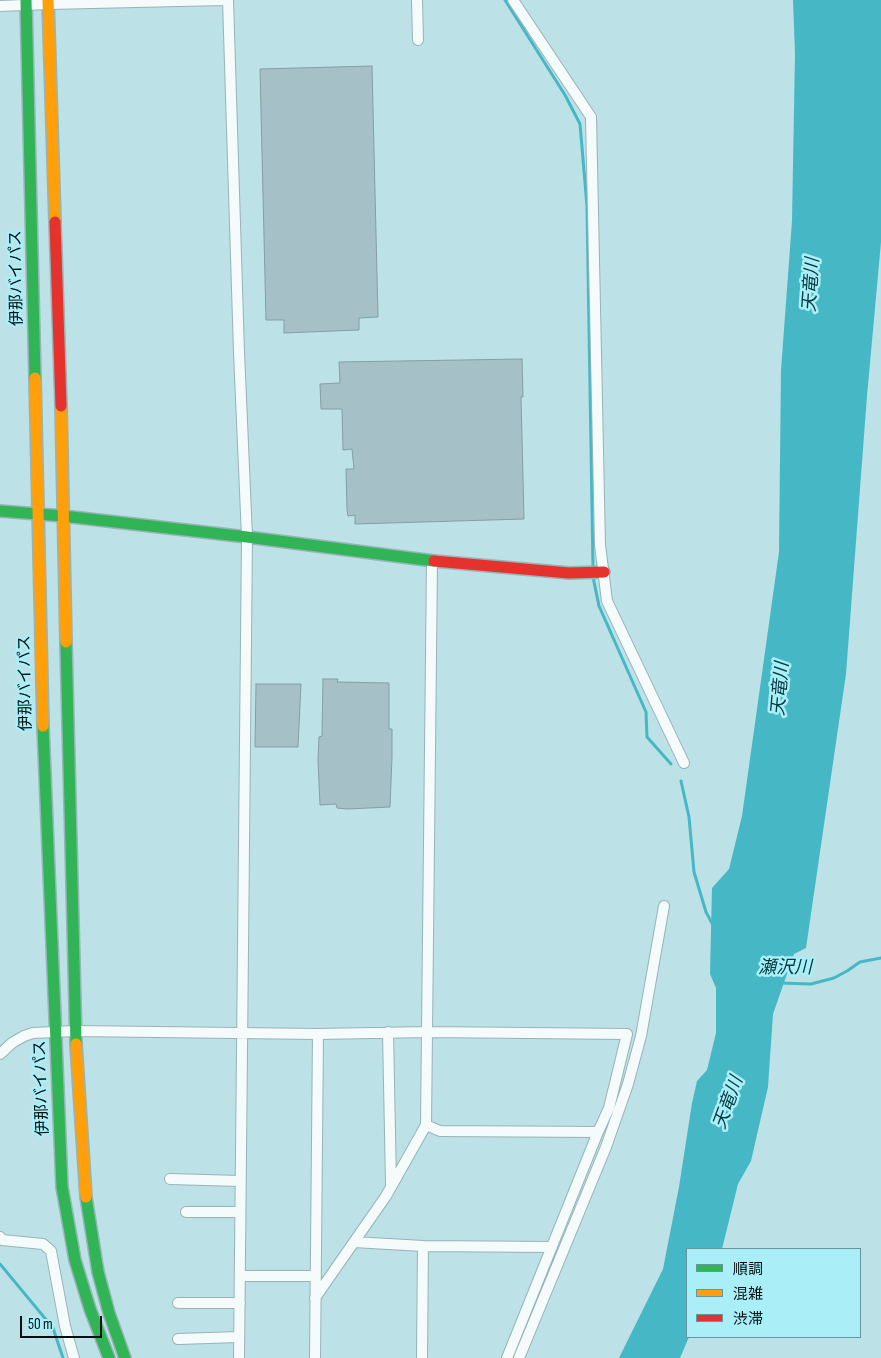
<!DOCTYPE html>
<html>
<head>
<meta charset="utf-8">
<style>
  body { margin:0 }
  #map { position:relative; width:881px; height:1358px; overflow:hidden; background:#bce1e6; font-family:"Sofia Sans Condensed","Noto Sans JP",sans-serif }
  canvas { display:block }
  .legend { position:absolute; left:686px; top:1248px; width:175px; height:90px; box-sizing:border-box; background:#aaeef8; border:1px solid #66959c; margin:0; padding:6px 9px; list-style:none; font-size:15px; color:#000f11 }
  .legend li { display:flex; align-items:center; gap:10px; height:25px }
  .legend b { width:25px; border:1px solid #66959c }
  .scale { position:absolute; left:20px; top:1316px; width:82px; height:22px; box-sizing:border-box; border:2px solid #000f11; border-top:0; padding-left:6px; font-size:15px; line-height:18px; white-space:nowrap; color:#000f11; -webkit-text-stroke:4px #aaeef8; paint-order:stroke }
</style>
</head>
<body>
<div id="map">
<canvas width="881" height="1358"></canvas>
<ul class="legend">
<li><b style="height:6px;background:#30b455"></b>順調</li>
<li><b style="height:6px;background:#ff9f0a"></b>混雑</li>
<li><b style="height:6px;background:#e5322d"></b>渋滞</li>
</ul>
<div class="scale">50 m</div>
</div>
<script>
const c = document.querySelector('canvas').getContext('2d');
c.lineJoin = 'round';
function fill(path, color) { c.fillStyle = color; c.fill(path, 'evenodd'); }
const toPath = rows => new Path2D(rows.map(r => 'M' + r).join(''));
function strokePath(path, color, width, dash) { c.strokeStyle = color; c.lineWidth = width; c.lineCap = dash ? 'butt' : 'round'; c.setLineDash(dash || []); c.stroke(path); }
function label(font, color, halo, rows, align = 'center') {
  c.font = font + ' "Sofia Sans Condensed","Noto Sans JP",sans-serif'; c.lineWidth = 5; c.setLineDash([]); c.textBaseline = 'middle'; c.strokeStyle = halo; c.fillStyle = color; for (const [text, x, y, turn = 0] of rows) {
    c.save(); c.translate(x, y); c.rotate((+turn || 0) * Math.PI / 180); c.textAlign = isNaN(turn) ? turn : align; if (halo) c.strokeText(text, 0, 0); c.fillText(text, 0, 0); c.restore();
  }
}
const water = toPath([
  [793,0,881,0,881,242,867,396,846,674,806,948,794,954,773,1014,768,1087,751,1161,738,1184,722,1249,687,1249,687,1337,689,1337,680,1358,619,1358,663,1269,679,1187,692,1103,697,1081,707,1070,716,1033,716,988,710,974,712,888,729,869,742,816,779,552,781,370,792,221,795,53]
]);
const stream = toPath([
  [505,0,565,95,580,124,587,206,593,568],
  [593,577,599,606,646,712,647,737,671,764],
  [681,781,689,817,694,872,706,912,713,925],
  [780,983,811,984,834,978,847,971,860,962,881,958],
  [0,1264,53,1328,63,1358]
]);
const building = toPath([
  [372,66,378,317,359,318,359,330,284,333,284,320,266,320,260,69,372,66],
  [522,359,523,397,521,397,524,519,355,524,355,515,348,516,347,510,346,469,354,469,352,449,343,450,342,409,321,409,320,384,340,383,339,362,522,359],
  [323,679,338,679,337,682,389,683,389,729,392,729,392,757,390,807,347,809,337,808,336,804,320,805,318,760,319,737,322,736,323,679],
  [256,684,301,684,298,747,255,747,256,684]
]);
const street = toPath([
  [228,0,239,352,247,537,239,1358],
  [417,0,418,40],
  [513,0,591,117,600,545,607,601,684,763],
  [0,6,48,4,224,0],
  [388,1032,391,1184],
  [0,1054,12,1043,24,1036,33,1033,75,1031,318,1034,428,1032,627,1034,609,1108,598,1132,440,1131,426,1125],
  [170,1179,240,1181],
  [186,1212,240,1212],
  [0,1237,2,1240,43,1244,51,1251,65,1326,74,1358],
  [354,1242,423,1246,422,1358],
  [423,1246,552,1247],
  [240,1276,315,1276],
  [315,1298,386,1196,426,1125,432,561],
  [178,1303,240,1303],
  [178,1339,239,1337],
  [315,1358,318,1034],
  [507,1358,598,1132],
  [519,1358,606,1147,628,1084,641,1036,664,906]
]);
const fast = toPath([
  [26,0,35,378],
  [0,511,63,516,247,537,434,561],
  [66,642,76,1044],
  [43,726,62,1187,75,1260,90,1309,109,1358],
  [86,1197,98,1272,109,1313,125,1358]
]);
const slow = toPath([
  [48,0,55,222],
  [35,378,43,726],
  [61,406,66,642],
  [76,1044,86,1197]
]);
const jam = toPath([
  [55,222,61,406],
  [434,561,569,573,604,572]
]);
const streetNames = [
  ["伊那バイパス",17,278,-91],
  ["伊那バイパス",26,683,-91],
  ["伊那バイパス",42,1088,-92]
];
const waterNames = [
  ["天竜川",812,285,-86],
  ["天竜川",781,689,-85],
  ["瀬沢川",785,968],
  ["天竜川",729,1103,-70]
];
fill(water, '#46b8c5');
strokePath(stream, '#46b8c5', 3);
fill(building, '#a5c1c7');
strokePath(building, '#839ea5', 1);
strokePath(street, '#97b4b8', 12);
strokePath(fast, '#97b4b8', 14);
strokePath(slow, '#97b4b8', 14);
strokePath(jam, '#97b4b8', 14);
strokePath(street, '#f5fafb', 10);
strokePath(fast, '#30b455', 11);
strokePath(slow, '#ff9f0a', 11);
strokePath(jam, '#e5322d', 11);
label('16px', '#000f11', '#aaeef8', streetNames);
label('italic 18px', '#003b41', '#aaeef8', waterNames);
</script>
</body>
</html>
